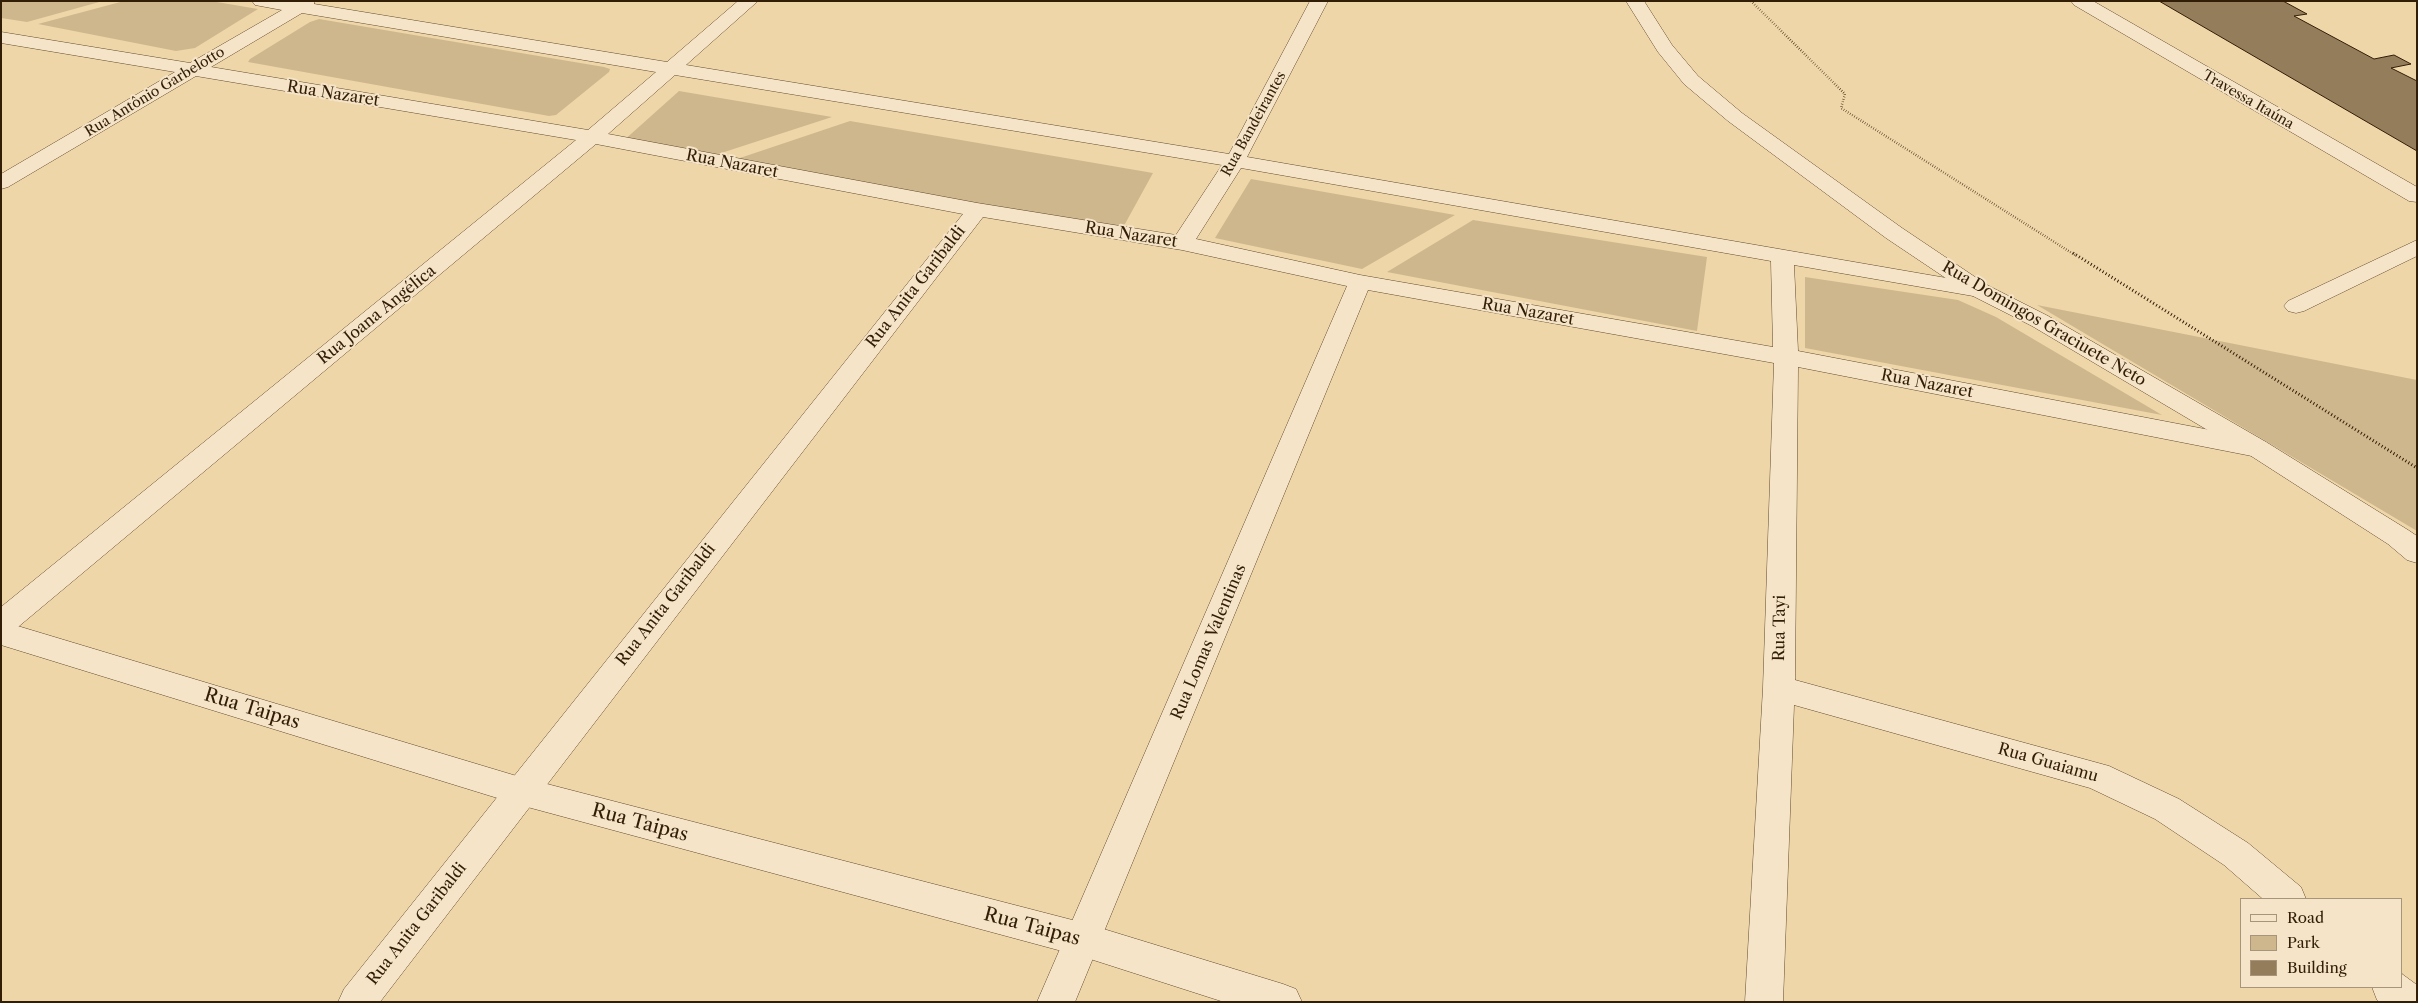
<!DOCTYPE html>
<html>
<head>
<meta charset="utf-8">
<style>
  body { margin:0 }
  #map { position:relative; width:2418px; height:1003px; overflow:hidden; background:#efd6a9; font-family:"Libre Caslon Text",serif }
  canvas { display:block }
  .frame { position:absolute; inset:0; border:2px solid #321d07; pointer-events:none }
  .legend { position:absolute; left:2240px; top:898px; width:162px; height:90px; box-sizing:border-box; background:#f5e4c7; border:1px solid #a7947a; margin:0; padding:6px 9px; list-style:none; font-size:15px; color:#321d07 }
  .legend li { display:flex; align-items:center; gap:10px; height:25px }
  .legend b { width:25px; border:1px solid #a7947a }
</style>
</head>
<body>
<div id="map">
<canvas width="2418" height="1003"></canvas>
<div class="frame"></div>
<ul class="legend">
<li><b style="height:6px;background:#f5e4c7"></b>Road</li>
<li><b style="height:14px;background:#cfb78d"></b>Park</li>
<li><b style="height:14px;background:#947d5b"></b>Building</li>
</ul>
</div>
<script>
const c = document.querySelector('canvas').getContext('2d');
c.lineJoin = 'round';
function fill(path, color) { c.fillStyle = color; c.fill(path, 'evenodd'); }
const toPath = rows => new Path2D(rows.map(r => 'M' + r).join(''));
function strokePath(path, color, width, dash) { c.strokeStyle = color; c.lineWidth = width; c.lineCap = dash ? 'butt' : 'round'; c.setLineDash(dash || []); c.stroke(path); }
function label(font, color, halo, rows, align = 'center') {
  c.font = font + ' "Libre Caslon Text",serif'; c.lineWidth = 4; c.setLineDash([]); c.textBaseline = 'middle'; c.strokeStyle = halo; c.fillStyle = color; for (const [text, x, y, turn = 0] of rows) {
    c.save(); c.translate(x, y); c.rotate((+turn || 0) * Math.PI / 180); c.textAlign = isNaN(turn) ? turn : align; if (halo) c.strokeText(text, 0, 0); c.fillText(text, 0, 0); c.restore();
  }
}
const green = toPath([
  [1,1,103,1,27,22,1,18],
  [124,1,211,1,258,9,195,48,176,51,38,24],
  [319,19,604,67,610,69,609,72,556,115,549,116,248,62,250,59,310,22],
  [679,91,832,117,709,157,622,142],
  [850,121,1153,173,1120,233,731,161],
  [1251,179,1455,215,1362,269,1215,238],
  [1473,220,1707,257,1697,331,1387,272],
  [1805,277,1958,300,1996,317,2162,415,1805,348],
  [2037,305,2417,380,2417,531]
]);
const building = toPath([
  [2159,1,2283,1,2307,14,2294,16,2374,59,2394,55,2411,64,2391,68,2417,81,2417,151,2159,1]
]);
const pathFar1 = toPath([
  [1751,1,1845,94,1841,108,2075,255]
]);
const path = toPath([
  [2073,253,2417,468]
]);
const service = toPath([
  [2417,240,2417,256,2304,311,2296,313,2288,311,2284,306,2288,301,2417,240]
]);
const minor = toPath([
  [252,1,314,1,314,4,667,62,738,1,758,1,686,65,1229,154,1310,1,1328,1,1247,157,1987,285,1991,290,1987,295,1979,297,1794,265,1798,351,2257,439,2266,442,2270,448,2266,454,2257,457,1798,367,1795,680,2109,766,2179,799,2248,843,2301,887,2306,899,2263,899,2224,865,2155,819,2090,788,1794,705,1783,1002,1745,1002,1763,688,1774,363,1368,290,1075,1002,1037,1002,1347,286,1182,250,983,217,380,1002,338,1002,344,989,963,214,596,144,12,632,1,636,1,607,576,140,196,76,8,187,1,189,1,174,175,72,1,43,1,32,190,63,282,10,255,5,252,1],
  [302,13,656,72,588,130,211,67,302,13],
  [675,75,1222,165,1176,235,977,203,608,134,675,75],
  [1241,168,1771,261,1773,347,1360,275,1196,239,1241,168],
  [2071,1,2093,1,2417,187,2417,202,2409,201,2074,5,2071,1],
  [2402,974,2417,985,2417,1002,2379,1002,2377,1000,2372,987,2402,987,2402,974]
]);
const tertiary = toPath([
  [1626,1,1644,1,1672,45,1698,76,1742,113,1902,228,1987,285,2048,316,2266,442,2408,530,2417,536,2417,563,2407,560,2388,544,2248,454,2032,326,1971,295,1886,238,1728,121,1684,84,1658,52,1626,1],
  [1,621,520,777,1084,923,1283,984,1296,989,1302,1002,1224,1002,1084,957,520,805,1,645,1,621]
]);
const farStreetnames = [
  ["Rua Antônio Garbelotto",155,92,-31],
  ["Travessa Itaúna",2248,100,30],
  ["Rua Bandeirantes",1254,124,-61]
];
const streetNames = [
  ["Rua Nazaret",333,94,9],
  ["Rua Nazaret",732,164,11],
  ["Rua Nazaret",1131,235,9],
  ["Rua Anita Garibaldi",916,287,-52],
  ["Rua Nazaret",1528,312,10],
  ["Rua Joana Angélica",377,315,-39],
  ["Rua Domingos Graciuete Neto",2044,324,30],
  ["Rua Nazaret",1927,384,11],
  ["Rua Anita Garibaldi",666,605,-52],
  ["Rua Tayi",1780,628,-89],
  ["Rua Lomas Valentinas",1209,642,-67],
  ["Rua Guaiamu",2048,763,16],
  ["Rua Anita Garibaldi",417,924,-52]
];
const nearStreetnames = [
  ["Rua Taipas",252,709,17],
  ["Rua Taipas",640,823,15],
  ["Rua Taipas",1032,927,15]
];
fill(green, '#cfb78d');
fill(building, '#947d5b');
strokePath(building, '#321d07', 1);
strokePath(service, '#614b30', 1);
strokePath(minor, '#614b30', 1);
strokePath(tertiary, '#614b30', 1);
strokePath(pathFar1, '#321d07', 2.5, [0.5, 2]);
strokePath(path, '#321d07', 3, [1, 2.5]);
fill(service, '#f5e4c7');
fill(minor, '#f5e4c7');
fill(tertiary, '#f5e4c7');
label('14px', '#321d07', '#f5e4c7', farStreetnames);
label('16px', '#321d07', '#f5e4c7', streetNames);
label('19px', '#321d07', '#f5e4c7', nearStreetnames);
</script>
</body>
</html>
